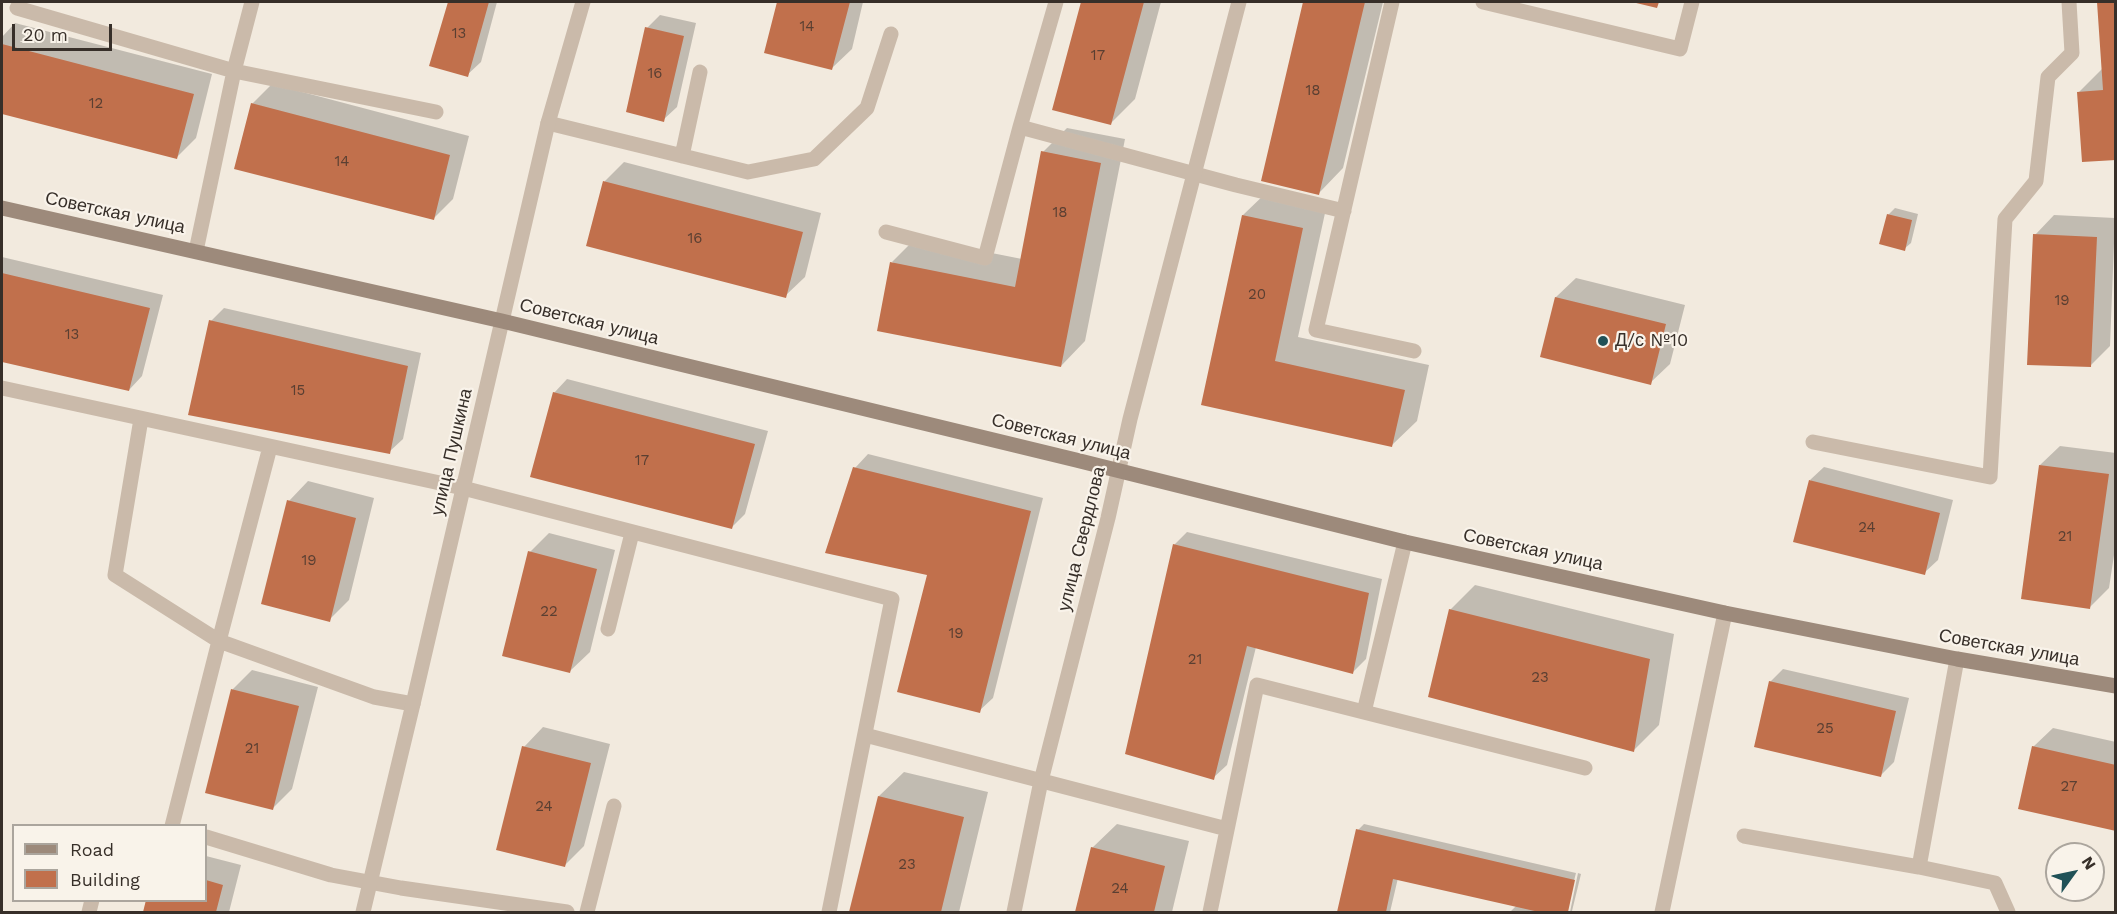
<!DOCTYPE html>
<html>
<head>
<meta charset="utf-8">
<style>
  body { margin:0 }
  #map { position:relative; width:2117px; height:914px; overflow:hidden; background:#f2eade; font-family:"Work Sans",sans-serif }
  canvas { display:block }
  .frame { position:absolute; inset:0; border:3px solid #372f29; pointer-events:none }
  .legend { position:absolute; left:12px; top:824px; width:195px; height:78px; box-sizing:border-box; background:#f9f3ea; border:2px solid #aba59d; margin:0; padding:8px 10px; list-style:none; font-size:18px; color:#372f29 }
  .legend li { display:flex; align-items:center; gap:12px; height:30px }
  .legend b { width:30px; border:2px solid #aba59d }
  .north { position:absolute; left:2045px; top:842px; width:60px; height:60px; box-sizing:border-box; background:#f9f3ea; border:2px solid #aba59d; border-radius:50%; rotate:57deg; font-size:16px; font-weight:700; line-height:24px; text-align:center; color:#372f29 }
  .north::after { content:''; display:block; margin:auto; width:21px; height:27px; background:#205157; clip-path:polygon(50% 0,100% 100%,50% 72%,0 100%) }
  .scale { position:absolute; left:12px; top:24px; width:100px; height:27px; box-sizing:border-box; border:3px solid #372f29; border-top:0; padding-left:8px; font-size:18px; line-height:21px; white-space:nowrap; color:#372f29; -webkit-text-stroke:4px #f9f3ea; paint-order:stroke }
</style>
</head>
<body>
<div id="map">
<canvas width="2117" height="914"></canvas>
<div class="frame"></div>
<ul class="legend">
<li><b style="height:8px;background:#9d8a7b"></b>Road</li>
<li><b style="height:16px;background:#c1704c"></b>Building</li>
</ul>
<div class="north">N</div>
<div class="scale">20 m</div>
</div>
<script>
const c = document.querySelector('canvas').getContext('2d');
c.lineJoin = 'round';
function fill(path, color) { c.fillStyle = color; c.fill(path, 'evenodd'); }
const toPath = rows => new Path2D(rows.map(r => 'M' + r).join(''));
function strokePath(path, color, width, dash) { c.strokeStyle = color; c.lineWidth = width; c.lineCap = dash ? 'butt' : 'round'; c.setLineDash(dash || []); c.stroke(path); }
function label(font, color, halo, rows, align = 'center') {
  c.font = font + ' "Work Sans",sans-serif'; c.lineWidth = 4.5; c.setLineDash([]); c.textBaseline = 'middle'; c.strokeStyle = halo; c.fillStyle = color; for (const [text, x, y, turn = 0] of rows) {
    c.save(); c.translate(x, y); c.rotate((+turn || 0) * Math.PI / 180); c.textAlign = isNaN(turn) ? turn : align; if (halo) c.strokeText(text, 0, 0); c.fillText(text, 0, 0); c.restore();
  }
}
const shadow = toPath([
  [449,2,497,2,481,62,467,75,431,65],
  [778,2,863,2,852,49,832,68,766,52],
  [1083,2,1161,2,1135,99,1110,124,1054,109],
  [1304,2,1383,2,1343,168,1319,193,1262,180],
  [2099,2,2116,2,2116,158,2079,92,2103,68],
  [660,15,696,23,677,107,663,120,647,28],
  [15,23,212,74,196,138,176,158,2,112,2,37],
  [272,84,469,136,453,199,433,219,252,104],
  [1067,128,1125,139,1085,341,1061,366,892,262,916,238,1022,259,1043,152],
  [624,162,821,213,805,277,785,296,588,245,605,181],
  [1268,191,1327,204,1298,337,1429,365,1417,421,1392,445,1202,404,1243,215],
  [1895,208,1918,214,1911,243,1904,249,1888,215],
  [2054,215,2115,218,2110,346,2090,366,2035,235],
  [2,257,163,295,142,376,129,390,2,360],
  [1576,278,1685,305,1670,364,1650,383,1542,356,1556,297],
  [224,308,421,353,403,439,389,452,211,321],
  [567,379,768,431,745,514,732,527,554,393],
  [2060,446,2116,453,2116,542,2109,588,2090,607,2040,465],
  [868,454,1043,498,993,698,979,711,929,574,855,468],
  [1824,467,1953,500,1938,560,1924,573,1810,480],
  [308,481,374,498,349,600,329,620,289,501],
  [1187,532,1382,579,1366,659,1352,673,1256,647,1227,765,1213,778,1174,545],
  [549,533,615,550,590,652,570,671,530,552],
  [1475,585,1674,634,1659,725,1634,750,1450,610],
  [1783,669,1909,698,1894,762,1881,775,1770,682],
  [252,670,318,687,292,789,273,808,207,791,233,689],
  [543,727,610,744,584,846,564,866,524,747],
  [2053,728,2116,742,2116,829,2033,747],
  [904,772,988,792,959,912,851,912,879,796],
  [1117,824,1189,841,1172,912,1076,912,1092,848],
  [1364,824,1576,873,1566,912,1570,912,1578,873,1581,874,1572,911,1570,912,1510,912,1516,906,1398,878,1390,912,1339,912,1358,830],
  [206,856,241,865,229,912,144,912,147,900,206,900]
]);
const building = toPath([
  [448,2,489,2,468,77,429,66],
  [777,2,850,2,832,70,764,53],
  [1081,2,1144,2,1111,125,1052,110],
  [1303,2,1365,2,1319,195,1261,181],
  [1632,2,1659,2,1657,8],
  [2097,2,2116,2,2116,160,2082,162,2077,92,2103,90],
  [645,27,684,36,664,122,626,112],
  [2,44,194,94,177,159,2,114],
  [251,103,450,155,434,220,234,169],
  [1041,151,1101,163,1061,367,877,331,890,262,1015,287],
  [603,181,803,232,786,298,586,246],
  [1887,214,1912,220,1905,251,1879,244],
  [1242,215,1303,228,1275,361,1405,390,1392,447,1201,405],
  [2033,234,2097,237,2091,367,2027,365],
  [2,273,150,308,129,391,2,362],
  [1555,297,1666,324,1651,385,1540,357],
  [209,320,408,366,390,454,188,415],
  [553,392,755,444,732,529,530,477],
  [2039,465,2109,474,2090,609,2021,599],
  [853,467,1031,511,980,713,897,692,927,575,825,553],
  [1809,480,1940,513,1925,575,1793,542],
  [287,500,356,518,330,622,261,604],
  [1173,544,1369,593,1353,674,1247,646,1214,780,1125,754],
  [528,551,597,569,570,673,502,656],
  [1449,609,1650,659,1634,752,1428,697],
  [1769,681,1896,711,1881,777,1754,747],
  [231,689,299,706,273,810,205,793],
  [522,746,591,763,565,867,496,850],
  [2032,746,2116,765,2116,831,2018,809],
  [878,796,964,817,941,912,849,912],
  [1356,829,1575,880,1568,912,1539,912,1393,879,1386,912,1337,912],
  [1091,847,1165,866,1154,912,1075,912],
  [206,880,223,885,216,912,143,912,146,900,206,900]
]);
const lane = toPath([
  [1392,2,1316,330,1414,351],
  [1483,2,1680,49,1692,2],
  [17,8,234,71,436,112],
  [548,123,748,172,814,159,867,108,891,34],
  [1020,127,1236,185,1344,211],
  [682,156,700,72],
  [886,232,985,258,1020,127,1056,2],
  [196,251,234,71,252,2],
  [2,388,463,488,892,599,829,912],
  [141,419,115,575,219,641,172,826],
  [1813,442,1990,477,2005,219,2036,181,2048,77,2072,53,2069,2],
  [270,447,219,641,374,697,413,704],
  [608,629,632,533],
  [1364,712,1405,542],
  [865,735,1227,829],
  [1744,836,1919,867,1995,883,2008,912],
  [206,837,331,875,401,888,567,912],
  [1919,867,1957,659],
  [89,912,92,900],
  [587,912,614,806],
  [1210,912,1257,685,1585,768]
]);
const street = toPath([
  [363,912,413,704,548,123,583,2],
  [1014,912,1041,781,1108,518,1130,419,1239,2],
  [1662,912,1725,613]
]);
const secondary = toPath([
  [2,208,502,321,1076,460,1405,542,1725,613,1957,659,2116,686]
]);
const markers = [
  [1603,341,6,"#205157"]
];
const numberNames = [
  ["14",807,27],
  ["13",459,34],
  ["17",1098,56],
  ["16",655,74],
  ["18",1313,91],
  ["12",96,104],
  ["14",342,162],
  ["18",1060,213],
  ["16",695,239],
  ["20",1257,295],
  ["19",2062,301],
  ["13",72,335],
  ["15",298,391],
  ["17",642,461],
  ["24",1867,528],
  ["21",2065,537],
  ["19",309,561],
  ["22",549,612],
  ["19",956,634],
  ["21",1195,660],
  ["23",1540,678],
  ["25",1825,729],
  ["21",252,749],
  ["27",2069,787],
  ["24",544,807],
  ["23",907,865],
  ["24",1120,889]
];
const streetNames = [
  ["Советская улица",115,213,12],
  ["Советская улица",589,322,14],
  ["Советская улица",1061,437,14],
  ["улица Пушкина",452,452,-77],
  ["улица Свердлова",1082,539,-76],
  ["Советская улица",1533,550,12],
  ["Советская улица",2009,648,10]
];
const poiNames = [
  ["Д/с №10",1615,341]
];
fill(shadow, '#0003');
fill(building, '#c1704c');
strokePath(lane, '#cabaaa', 15);
strokePath(street, '#cabaaa', 15);
strokePath(secondary, '#9d8a7b', 15);
for (const [x, y, r, color] of markers) { const dot = new Path2D(); dot.arc(x, y, r, 0, 2 * Math.PI); c.fillStyle = color; c.fill(dot); strokePath(dot, '#f9f3ea', 2); }
label('15px', '#5a3f32', null, numberNames);
label('18px', '#372f29', '#f9f3ea', streetNames);
label('18px', '#372f29', '#f9f3ea', poiNames, 'left');
</script>
</body>
</html>
